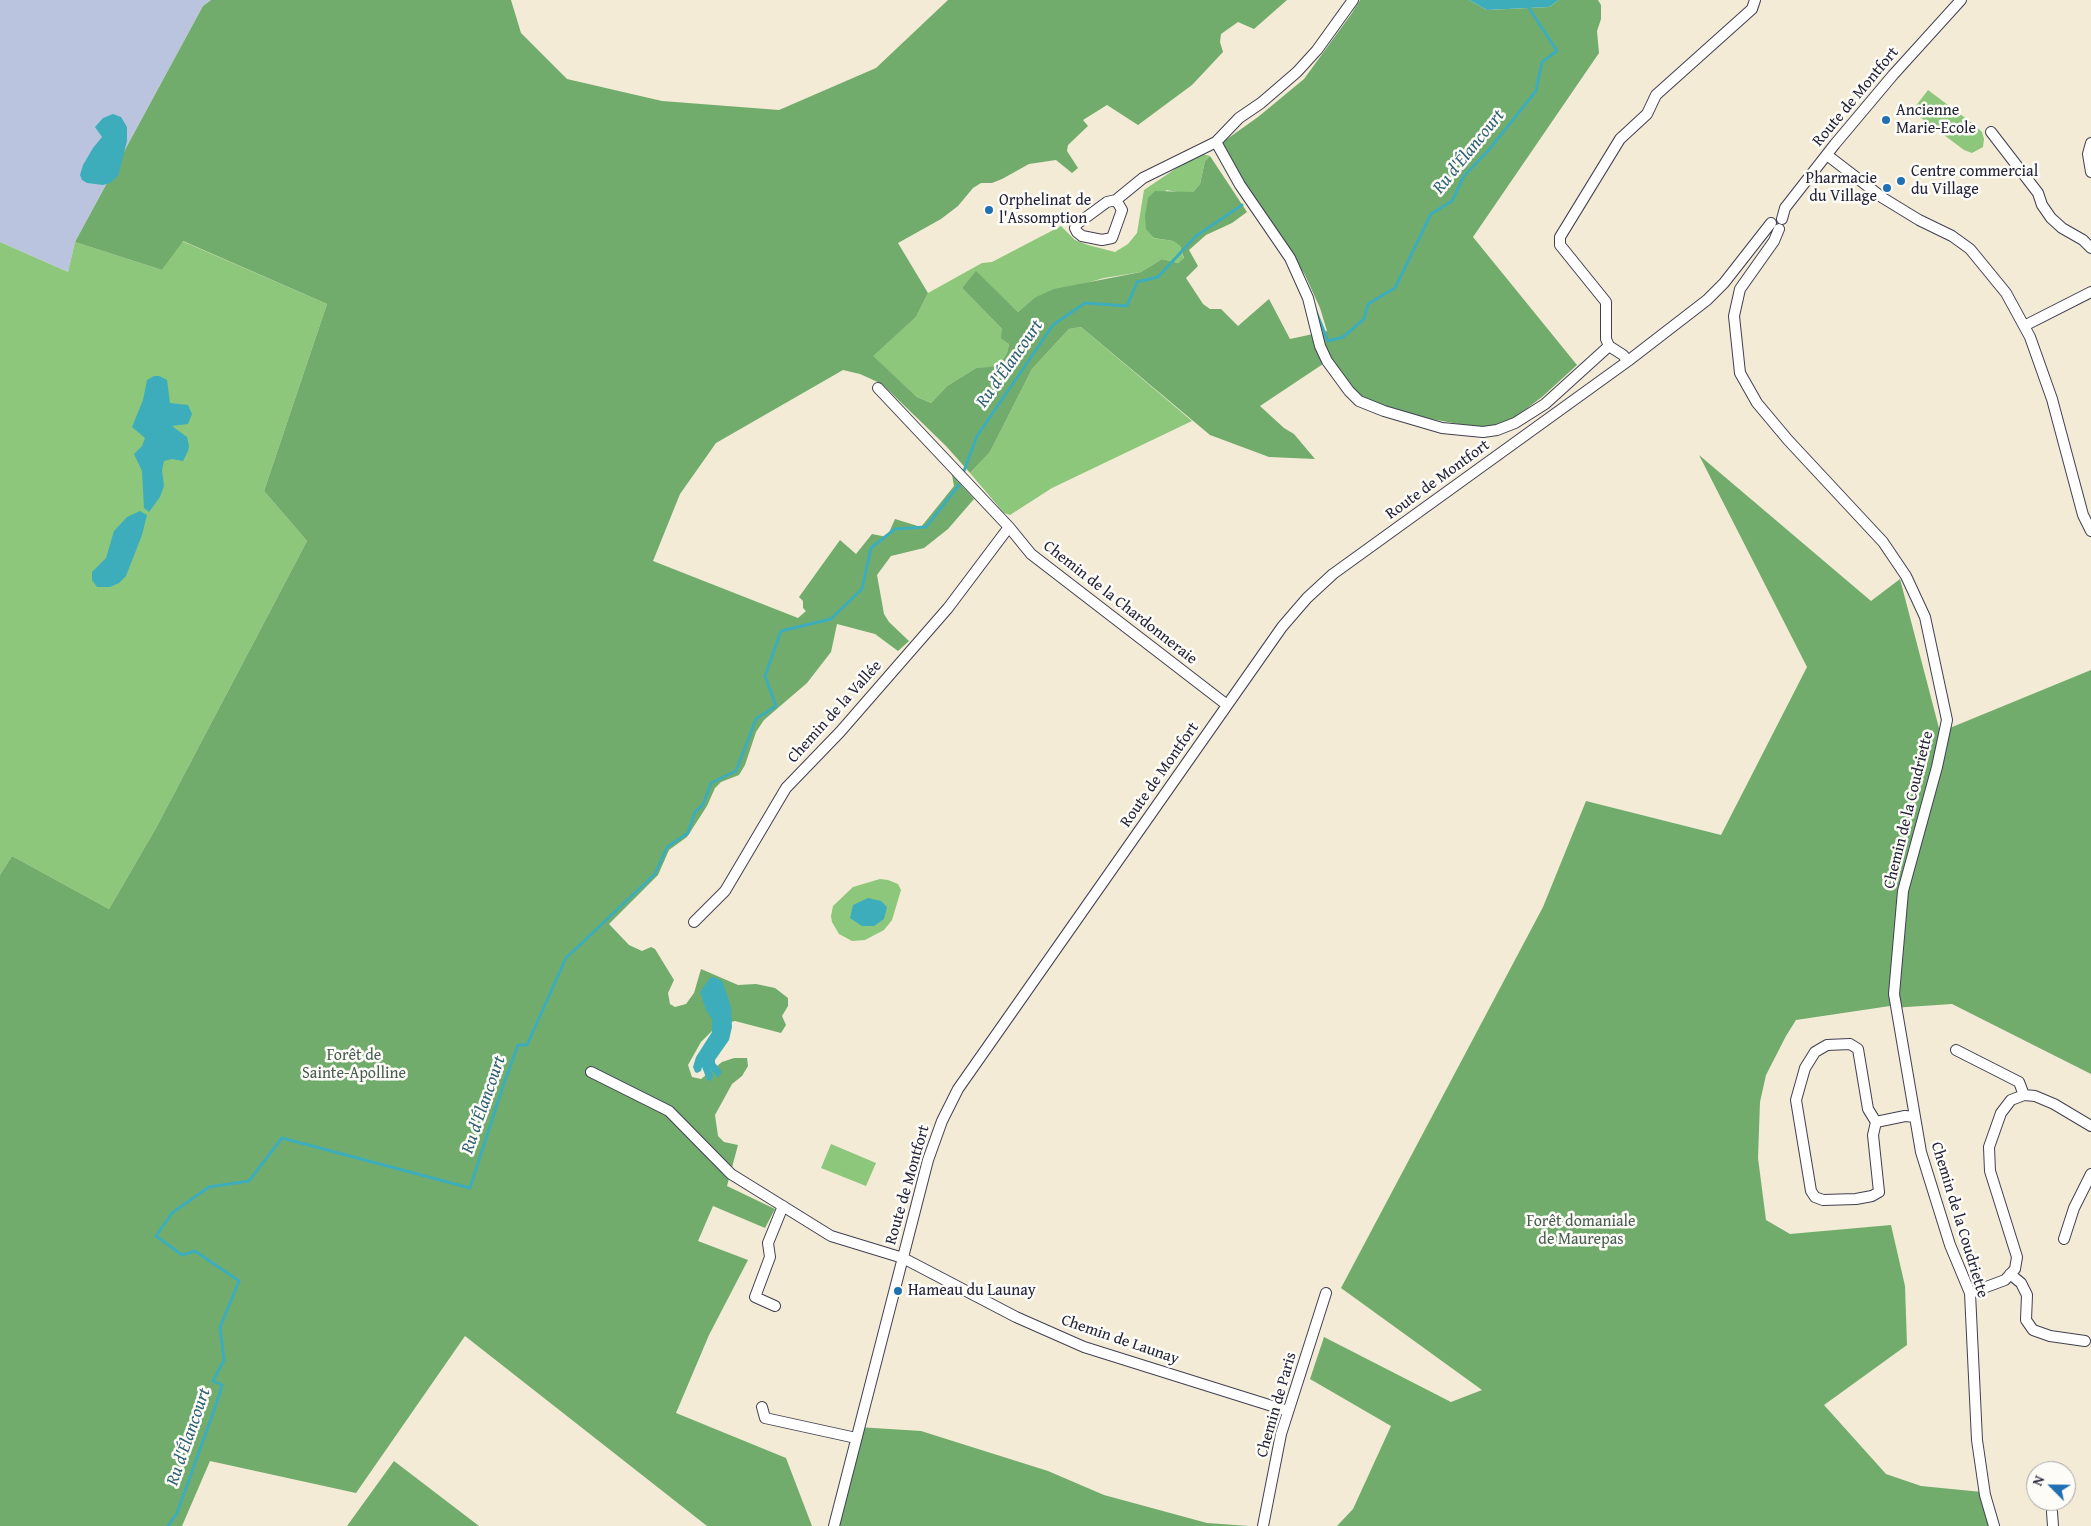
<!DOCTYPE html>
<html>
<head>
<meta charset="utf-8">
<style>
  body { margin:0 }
  #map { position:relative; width:2091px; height:1526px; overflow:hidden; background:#f3ebd5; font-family:"Gentium Book Plus",serif }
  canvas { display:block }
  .north { position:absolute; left:2026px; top:1461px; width:50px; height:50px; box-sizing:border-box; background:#fdfcf7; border:1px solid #a5a5ac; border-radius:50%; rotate:293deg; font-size:14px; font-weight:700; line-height:20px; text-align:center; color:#22223b }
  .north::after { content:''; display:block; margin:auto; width:18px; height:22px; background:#1f6fb2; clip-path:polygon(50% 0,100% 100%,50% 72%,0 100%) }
</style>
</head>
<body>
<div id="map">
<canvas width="2091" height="1526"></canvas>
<div class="north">N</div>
</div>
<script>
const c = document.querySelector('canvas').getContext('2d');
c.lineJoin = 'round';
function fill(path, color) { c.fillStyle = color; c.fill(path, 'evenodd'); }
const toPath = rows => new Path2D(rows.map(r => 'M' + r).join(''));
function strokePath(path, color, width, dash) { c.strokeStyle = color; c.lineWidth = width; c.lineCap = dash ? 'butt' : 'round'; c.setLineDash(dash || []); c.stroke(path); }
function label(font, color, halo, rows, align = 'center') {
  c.font = font + ' "Gentium Book Plus",serif'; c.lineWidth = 5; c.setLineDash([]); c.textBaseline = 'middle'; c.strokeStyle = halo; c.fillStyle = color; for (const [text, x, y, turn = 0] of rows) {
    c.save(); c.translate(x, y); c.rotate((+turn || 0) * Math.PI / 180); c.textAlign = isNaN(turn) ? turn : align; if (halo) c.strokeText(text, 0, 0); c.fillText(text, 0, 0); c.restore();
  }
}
const industrial = toPath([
  [0,0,211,0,203,6,75,242,68,272,0,242]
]);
const green = toPath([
  [1928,90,1972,123,1982,132,1984,139,1983,147,1972,153,1964,150,1912,111],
  [1199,153,1210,156,1205,161,1200,184,1193,192,1183,193,1166,190,1153,238,1173,241,1180,246,1184,259,1178,263,1162,259,1141,272,1104,278,1034,298,1018,312,976,272,962,288,1002,329,1009,344,1007,353,999,367,976,368,947,386,931,403,917,397,872,356,916,317,928,293,982,263,992,262,1061,226,1075,240,1088,245,1115,252,1128,244,1137,233,1144,190],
  [182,241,327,304,264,491,307,541,156,828,109,909,12,856,0,875,0,242,68,272,75,242,162,270],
  [1081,327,1192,421,1052,488,1010,515,1004,513,970,473,990,452,1032,369,1069,329],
  [880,879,888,880,898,884,901,890,892,920,884,930,865,940,852,941,839,934,832,922,831,916,833,906,853,887],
  [831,1144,876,1163,866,1186,821,1168]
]);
const forest = toPath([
  [211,0,511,0,521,33,567,79,662,101,779,110,876,68,948,0,1287,0,1254,29,1238,22,1221,34,1220,42,1223,52,1192,85,1138,125,1107,105,1083,120,1088,126,1068,145,1067,151,1078,168,1072,173,1056,160,1029,164,1002,179,992,183,981,183,973,188,958,206,941,219,898,243,928,293,916,317,873,356,917,397,931,403,947,386,976,368,999,366,1007,353,1009,344,1001,338,1002,329,962,288,976,271,1018,312,1034,298,1054,289,1141,272,1162,259,1178,263,1184,258,1180,246,1173,241,1154,238,1146,229,1145,216,1148,198,1155,191,1193,192,1200,184,1205,161,1210,156,1247,212,1232,223,1206,235,1189,250,1198,266,1186,278,1203,304,1210,309,1221,309,1238,326,1269,299,1290,339,1327,331,1320,308,1305,275,1231,163,1220,144,1258,117,1304,79,1352,13,1360,0,1469,0,1487,10,1549,7,1559,0,1598,0,1601,5,1601,19,1597,31,1599,53,1473,237,1577,365,1542,397,1497,431,1355,405,1323,364,1260,406,1284,428,1294,434,1315,459,1269,457,1210,435,1081,327,1069,329,1032,369,990,452,970,473,946,446,882,384,860,374,843,370,716,443,680,494,653,561,798,618,806,611,803,608,803,601,799,597,840,540,856,554,872,534,887,537,895,519,921,527,954,486,952,475,974,499,948,529,924,548,891,556,877,575,884,614,889,622,909,641,898,651,875,634,837,624,831,652,807,683,764,720,756,732,745,765,739,775,721,782,715,788,707,806,687,837,669,850,658,875,609,924,629,945,642,951,651,947,655,949,674,980,668,993,670,1004,675,1007,686,1004,694,993,701,969,738,985,756,984,775,988,788,998,788,1006,782,1016,786,1025,781,1033,735,1021,718,1025,701,1042,688,1065,692,1077,701,1079,722,1062,734,1058,747,1058,748,1066,742,1076,732,1084,715,1115,718,1136,724,1142,738,1145,727,1186,775,1209,765,1228,713,1206,698,1241,748,1260,709,1335,676,1413,786,1458,812,1526,707,1526,465,1336,356,1493,210,1461,182,1526,0,1526,0,875,12,856,109,909,156,828,307,541,264,491,327,304,183,241,162,270,75,242,203,6],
  [1699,455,1871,601,1900,579,1940,732,2091,670,2091,1074,1952,1004,1892,1008,1890,1006,1796,1020,1786,1036,1766,1075,1760,1102,1758,1158,1766,1220,1790,1234,1891,1225,1905,1286,1907,1345,1824,1405,1886,1474,1921,1486,1982,1492,1995,1526,1337,1526,1353,1509,1391,1426,1310,1379,1324,1337,1451,1402,1482,1390,1341,1288,1543,907,1586,801,1721,835,1807,667],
  [858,1427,921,1431,1048,1471,1104,1495,1207,1523,1249,1526,836,1526],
  [394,1461,479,1526,347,1526]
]);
const water = toPath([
  [1469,0,1559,0,1549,7,1487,10],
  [113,114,121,117,127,127,127,141,118,176,110,183,103,185,87,183,82,180,80,175,83,165,93,148,102,137,95,127,103,118],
  [154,376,159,376,167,380,170,403,188,405,192,414,188,424,172,426,187,437,189,446,188,451,183,461,172,459,164,461,162,470,164,486,160,497,149,512,144,508,142,471,134,454,142,446,145,438,132,427,143,400,147,380],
  [140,511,147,515,142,535,126,576,119,583,110,587,97,587,92,580,92,572,106,558,114,531,127,517],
  [868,898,881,901,887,907,884,919,874,926,862,926,850,918,853,905],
  [714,977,722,981,723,983,731,1007,732,1027,729,1040,715,1060,715,1063,722,1072,718,1078,711,1070,713,1076,711,1081,707,1080,702,1067,701,1071,697,1073,695,1072,693,1067,696,1057,712,1032,712,1019,706,1010,700,992,710,978]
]);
const stream = toPath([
  [1315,309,1328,341,1343,337,1364,319,1368,304,1395,288,1431,214,1452,201,1464,176,1488,151,1536,91,1542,62,1557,51,1529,8,1528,0],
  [964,471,977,436,1053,325,1085,303,1127,306,1137,282,1158,277,1196,236,1242,205],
  [168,1526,177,1513,217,1402,222,1385,213,1381,224,1360,220,1327,239,1281,195,1251,182,1255,156,1236,172,1213,209,1187,249,1181,282,1138,470,1188,502,1089,518,1045,527,1045,566,958,655,874,667,847,688,833,695,812,703,805,711,783,736,771,756,719,776,706,765,676,781,631,831,619,862,589,871,548,895,529,926,527,959,485]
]);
const minor = toPath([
  [1991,132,2038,193,2042,205,2051,218,2062,228,2083,240,2091,248],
  [1216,142,1240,185,1290,258,1308,298,1320,346,1327,361,1349,391,1359,401,1384,411,1442,428,1483,432,1497,430,1515,423,1545,404,1609,346],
  [2091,143,2088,154,2091,172],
  [1827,155,1883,198,1919,220,1952,236,1970,249,2006,293,2030,337,2052,399,2083,515,2091,531],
  [1116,200,1122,210,1112,238,1102,240,1082,236,1077,232,1075,228,1077,224,1107,202,1116,200,1143,178,1216,142,1239,118,1261,103,1297,72,1317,50,1353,0],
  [1782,219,1785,208,1835,144,1893,75,1961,0],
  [1779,229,1774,241,1740,289,1734,316,1740,373,1757,403,1788,440,1883,542,1906,576,1925,617,1947,720,1937,767,1903,891,1894,994,1921,1152,1950,1245,1970,1293,1977,1440,1985,1495,1994,1526],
  [2024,326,2091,292],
  [1628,361,1623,355,1609,346,1606,339,1606,302,1560,245,1560,237,1620,139,1647,114,1656,95,1752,9,1755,0],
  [878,388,1009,527,1031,554,1227,705],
  [694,922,725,891,786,788,840,732,948,608,1009,527],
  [1850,1044,1858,1049,1868,1109,1876,1122,1873,1135,1879,1192,1872,1196,1856,1199,1823,1200,1815,1197,1811,1191,1796,1100,1805,1068,1815,1052,1827,1045,1850,1044],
  [1956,1050,2019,1082,2024,1095],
  [591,1072,669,1111,731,1174,831,1236,903,1258,1016,1317,1084,1347,1288,1411],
  [1876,1122,1905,1116,1915,1117],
  [2064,1239,2074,1208,2091,1174],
  [2010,1274,2021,1283,2027,1295,2026,1320,2033,1330,2050,1336,2085,1341],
  [1970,1293,2005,1280,2015,1269,2017,1257,1990,1171,1989,1147,2001,1113,2011,1100,2024,1095,2035,1096,2054,1104,2091,1126],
  [775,1306,755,1297,770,1257,768,1243,783,1206],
  [762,1407,765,1418,856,1438],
  [2052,1512,2053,1526],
  [834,1526,928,1160,942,1121,958,1089,1282,627,1307,598,1333,574,1628,361,1707,300,1724,283,1771,223],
  [1263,1526,1281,1434,1326,1293]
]);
const markers = [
  [1886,120,5,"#1f6fb2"],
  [1901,181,5,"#1f6fb2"],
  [1887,188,5,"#1f6fb2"],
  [989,210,5,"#1f6fb2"],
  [898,1291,5,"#1f6fb2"]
];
const streetNames = [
  ["Route de Montfort",1856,97,-50],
  ["Route de Montfort",1438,480,-36],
  ["Chemin de la Chardonneraie",1120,603,38],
  ["Chemin de la Vallée",835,712,-48],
  ["Route de Montfort",1160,775,-55],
  ["Chemin de la Coudriette",1909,810,-76],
  ["Route de Montfort",908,1185,-74],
  ["Chemin de la Coudriette",1959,1220,73],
  ["Chemin de Launay",1120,1340,19],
  ["Chemin de Paris",1277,1405,-74]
];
const poiNames = [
  ["Ancienne",1896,111],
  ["Marie-Ecole",1896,129],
  ["Centre commercial",1911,172],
  ["du Village",1911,190],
  ["Pharmacie",1877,179,"right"],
  ["du Village",1877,197,"right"],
  ["Orphelinat de",999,201],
  ["l'Assomption",999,219],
  ["Hameau du Launay",908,1291]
];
const parkNames = [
  ["Forêt de",354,1056],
  ["Sainte-Apolline",354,1074],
  ["Forêt domaniale",1581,1222],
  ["de Maurepas",1581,1240]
];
const waterNames = [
  ["Ru d'Élancourt",1469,152,-51],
  ["Ru d'Élancourt",1010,364,-55],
  ["Ru d'Élancourt",484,1105,-71],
  ["Ru d'Élancourt",189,1437,-71]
];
fill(industrial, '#bac4de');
fill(green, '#8cc77c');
fill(forest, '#71ac6c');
fill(water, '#3eadbb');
strokePath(stream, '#3eadbb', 3);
strokePath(minor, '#414052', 12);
strokePath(minor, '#fff', 10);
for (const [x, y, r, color] of markers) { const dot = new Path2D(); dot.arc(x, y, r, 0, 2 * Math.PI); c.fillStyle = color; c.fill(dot); strokePath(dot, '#fdfcf7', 2); }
label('16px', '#22223b', '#fdfcf7', streetNames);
label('16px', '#22223b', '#fdfcf7', poiNames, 'left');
label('16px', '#475c52', '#fdfcf7', parkNames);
label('italic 18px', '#2f6175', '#fdfcf7', waterNames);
</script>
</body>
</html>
